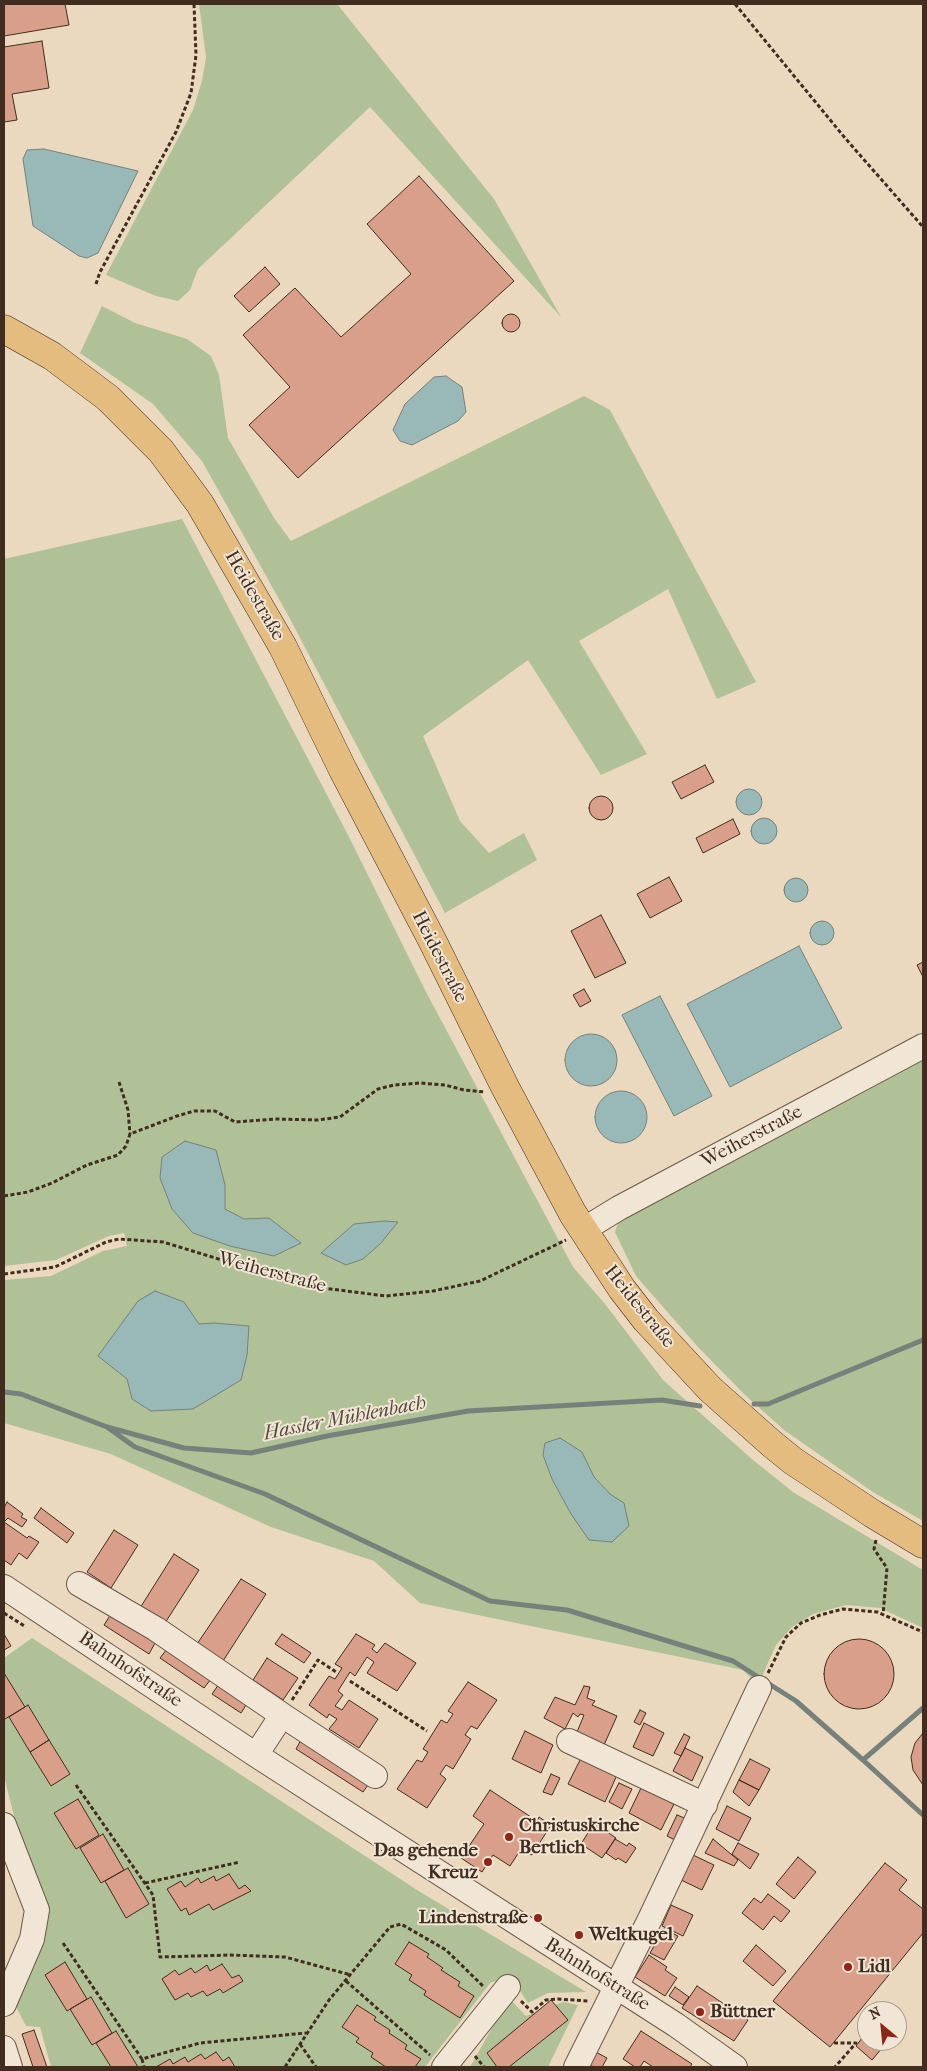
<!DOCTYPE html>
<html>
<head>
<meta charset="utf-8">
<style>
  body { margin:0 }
  #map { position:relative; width:927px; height:2071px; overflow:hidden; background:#ead8bf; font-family:"IM FELL French Canon",serif }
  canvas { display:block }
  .frame { position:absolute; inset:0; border:5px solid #412d20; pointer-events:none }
  .north { position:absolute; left:857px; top:2001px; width:50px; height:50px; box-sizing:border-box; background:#f1e6d5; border:1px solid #ab9c8d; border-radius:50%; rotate:332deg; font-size:14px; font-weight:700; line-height:20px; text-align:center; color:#412d20 }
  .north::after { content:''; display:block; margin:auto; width:18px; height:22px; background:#8f2418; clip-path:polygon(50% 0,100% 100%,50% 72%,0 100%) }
</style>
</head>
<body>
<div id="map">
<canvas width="927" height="2071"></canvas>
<div class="frame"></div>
<div class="north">N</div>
</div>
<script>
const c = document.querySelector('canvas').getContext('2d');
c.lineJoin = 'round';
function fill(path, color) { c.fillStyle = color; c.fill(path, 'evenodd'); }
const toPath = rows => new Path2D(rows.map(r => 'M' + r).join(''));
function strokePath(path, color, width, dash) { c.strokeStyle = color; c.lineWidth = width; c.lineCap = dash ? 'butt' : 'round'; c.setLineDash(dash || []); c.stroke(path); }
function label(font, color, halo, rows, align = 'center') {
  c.font = font + ' "IM FELL French Canon",serif'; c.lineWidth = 4; c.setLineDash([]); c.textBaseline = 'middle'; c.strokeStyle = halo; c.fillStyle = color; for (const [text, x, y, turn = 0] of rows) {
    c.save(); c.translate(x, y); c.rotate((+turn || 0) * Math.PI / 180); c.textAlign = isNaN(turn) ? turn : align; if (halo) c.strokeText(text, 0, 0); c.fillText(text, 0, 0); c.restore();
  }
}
const green = toPath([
  [199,4,337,4,494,199,561,317,370,107,198,269,190,290,178,301,156,296,106,275,193,110,202,81,206,57],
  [102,306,135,323,187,339,211,356,219,375,228,438,274,518,291,541,584,396,610,410,756,682,717,699,668,589,579,641,647,754,601,775,528,660,423,736,460,821,489,853,524,833,537,860,445,913,289,617,202,461,153,404,80,353],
  [182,519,348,835,426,992,573,1267,605,1304,663,1380,753,1460,793,1492,923,1570,923,1628,880,1608,846,1605,813,1614,792,1627,776,1645,758,1685,743,1670,420,1603,374,1561,271,1527,111,1454,4,1423,4,1280,51,1276,103,1251,127,1246,124,1233,109,1236,56,1260,4,1266,4,559],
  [923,1054,923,1521,873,1492,784,1430,745,1395,698,1347,636,1276,615,1232,621,1214],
  [32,1638,417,1890,586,1992,548,1993,528,2003,513,1980,491,1982,425,2067,51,2067,40,2027,26,2026,16,2007,41,1950,49,1917,16,1824,4,1776,4,1658],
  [509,1998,526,2016,563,2002,578,2005,548,2067,470,2067]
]);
const water = toPath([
  [44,149,138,171,98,253,87,258,79,256,33,226,23,159,27,150,44,149],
  [446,376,462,387,466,412,458,421,412,445,400,441,393,430,405,404,434,377,446,376],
  '736 802a13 13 0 1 1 26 0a13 13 0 1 1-26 0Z',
  '751 831a13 13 0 1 1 26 0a13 13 0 1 1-26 0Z',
  '784 890a12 12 0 1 1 24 0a12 12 0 1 1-24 0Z',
  '810 933a12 12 0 1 1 24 0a12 12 0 1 1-24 0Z',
  [799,946,842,1028,730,1087,687,1004,799,946],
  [660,996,712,1096,674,1116,622,1015,660,996],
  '565 1060a26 26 0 1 1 52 0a26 26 0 1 1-52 0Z',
  '595 1117a26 26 0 1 1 52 0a26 26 0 1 1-52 0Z',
  [185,1141,216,1150,225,1185,225,1209,244,1219,269,1218,301,1243,274,1256,230,1246,193,1233,172,1209,160,1178,162,1157,185,1141],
  [384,1221,398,1222,381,1243,363,1259,346,1265,321,1253,354,1224,384,1221],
  [155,1291,184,1302,199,1324,214,1323,249,1326,247,1355,241,1380,193,1409,151,1411,132,1399,127,1379,98,1356,138,1301,155,1291],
  [560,1438,582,1452,594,1477,610,1494,624,1503,629,1526,612,1542,589,1540,571,1514,552,1479,543,1455,545,1443,560,1438]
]);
const stream = toPath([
  [4,1392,21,1394,107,1427,184,1448,251,1453,327,1436,468,1411,662,1400,700,1406],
  [754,1404,768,1404,923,1340],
  [107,1427,135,1447,265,1494,490,1601,567,1610,733,1661,796,1701,863,1760,923,1708],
  [863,1760,923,1815]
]);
const building = toPath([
  [4,4,65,4,69,25,4,36,4,4],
  [42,41,49,88,12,94,17,120,4,122,4,47,42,41],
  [419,176,514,281,298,478,249,425,290,387,243,335,295,288,341,337,411,274,367,224,419,176],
  [265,267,280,284,249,312,234,296,265,267],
  '502 323a9 9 0 1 1 18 0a9 9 0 1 1-18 0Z',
  [705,765,714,782,681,799,672,782,705,765],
  '589 808a12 12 0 1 1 24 0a12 12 0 1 1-24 0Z',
  [733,819,740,834,703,853,696,838,733,819],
  [669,877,682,901,650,918,637,894,669,877],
  [601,915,626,963,595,978,571,931,601,915],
  [923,962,923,977,917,965,923,962],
  [584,989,591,1001,580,1007,573,995,584,989],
  [7,1502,23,1514,21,1517,27,1520,22,1527,8,1518,4,1522,4,1508,7,1502],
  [41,1508,74,1533,67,1543,34,1518,41,1508],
  [4,1522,27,1538,29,1536,39,1542,27,1559,19,1553,11,1565,4,1560,4,1522],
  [114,1530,138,1545,111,1588,87,1572,114,1530],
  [174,1554,199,1570,165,1623,140,1608,174,1554],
  [241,1579,266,1594,223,1661,197,1644,241,1579],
  [111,1614,155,1643,149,1654,104,1625,111,1614],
  [4,1634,11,1646,4,1650,4,1634],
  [282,1634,311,1653,304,1663,275,1644,282,1634],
  [356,1634,375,1645,372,1649,377,1653,385,1643,416,1663,397,1691,367,1673,374,1662,367,1657,355,1676,350,1672,338,1691,343,1695,335,1706,342,1710,349,1700,378,1719,359,1748,329,1729,337,1719,329,1714,327,1718,309,1705,329,1676,335,1679,342,1668,335,1664,356,1634],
  '824 1674a35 35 0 1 1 70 0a35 35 0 1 1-70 0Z',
  [167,1649,211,1679,204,1688,160,1658,167,1649],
  [267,1658,298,1678,283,1700,253,1680,267,1658],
  [4,1673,25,1707,5,1719,4,1716,4,1673],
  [468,1682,497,1700,477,1729,471,1726,465,1735,471,1739,453,1769,446,1765,440,1774,446,1779,427,1808,397,1789,417,1760,422,1762,428,1752,423,1749,441,1720,447,1723,453,1714,448,1711,468,1682],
  [219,1684,248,1702,241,1713,212,1694,219,1684],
  [584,1686,590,1687,587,1698,595,1701,592,1705,617,1716,604,1745,577,1732,584,1715,580,1714,578,1717,573,1713,565,1729,544,1718,555,1697,575,1705,584,1686],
  [28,1705,49,1740,30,1752,9,1717,28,1705],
  [640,1710,646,1713,640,1725,634,1722,640,1710],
  [644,1723,664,1733,653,1756,633,1747,644,1723],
  [525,1731,553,1745,541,1773,512,1759,525,1731],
  [923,1733,923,1785,913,1770,911,1757,915,1743,923,1733],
  [684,1734,690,1737,681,1756,674,1753,684,1734],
  [302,1738,370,1782,363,1792,296,1749,302,1738],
  [49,1740,70,1774,51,1786,30,1752,49,1740],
  [685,1748,703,1757,692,1781,673,1771,685,1748],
  [581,1758,617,1775,605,1802,568,1784,581,1758],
  [750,1759,770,1769,759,1790,739,1780,750,1759],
  [551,1774,560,1778,552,1795,543,1792,551,1774],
  [739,1780,759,1790,749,1806,733,1792,739,1780],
  [619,1783,632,1789,622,1809,609,1802,619,1783],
  [641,1788,674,1804,661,1830,629,1813,641,1788],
  [490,1790,537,1821,539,1817,551,1825,532,1855,521,1849,510,1866,493,1855,482,1872,461,1858,484,1824,473,1816,490,1790],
  [78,1799,99,1835,76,1849,54,1813,78,1799],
  [727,1806,751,1818,739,1841,716,1829,727,1806],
  [677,1815,687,1819,677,1841,667,1836,677,1815],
  [594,1823,616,1838,602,1858,581,1844,594,1823],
  [103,1834,124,1870,101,1883,80,1848,103,1834],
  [615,1839,627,1846,629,1843,636,1848,626,1863,618,1858,616,1860,606,1853,615,1839],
  [713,1839,738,1860,734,1866,705,1853,713,1839],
  [738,1843,759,1854,750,1869,732,1854,738,1843],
  [693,1855,714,1865,702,1890,681,1880,693,1855],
  [798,1857,816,1872,794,1899,776,1884,798,1857],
  [885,1863,907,1880,899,1890,923,1909,923,1933,830,2047,773,2001,885,1863],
  [128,1868,149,1904,126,1918,105,1881,128,1868],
  [229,1874,239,1889,245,1885,251,1891,213,1910,209,1904,189,1915,186,1908,181,1911,167,1889,181,1881,185,1887,198,1878,201,1883,214,1876,216,1881,229,1874],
  [768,1894,790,1911,781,1922,774,1916,763,1930,742,1913,754,1898,761,1903,768,1894],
  [671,1905,693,1915,683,1936,662,1926,671,1905],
  [664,1929,678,1936,664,1960,650,1953,664,1929],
  [409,1942,429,1954,427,1957,443,1968,441,1970,460,1982,458,1986,474,1996,460,2018,424,1995,426,1991,409,1980,412,1975,395,1964,409,1942],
  [756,1945,786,1971,773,1986,743,1961,756,1945],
  [649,1955,667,1967,665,1970,677,1978,665,1996,635,1977,649,1955],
  [65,1962,87,1999,67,2011,45,1975,65,1962],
  [222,1964,232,1978,239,1975,243,1981,223,1993,220,1989,207,1996,203,1991,191,1997,188,1993,175,2000,162,1979,175,1970,179,1975,191,1968,195,1973,207,1965,210,1971,222,1964],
  [697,1986,748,2020,734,2041,682,2008,697,1986],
  [675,1987,689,1997,683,2005,669,1996,675,1987],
  [91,1997,112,2033,92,2045,70,2009,91,1997],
  [551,2000,568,2020,509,2067,497,2067,487,2053,551,2000],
  [357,2005,376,2017,374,2020,390,2030,389,2033,407,2045,405,2049,421,2059,415,2067,386,2067,371,2057,373,2053,356,2042,359,2038,342,2027,357,2005],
  [34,2030,47,2067,33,2067,22,2034,34,2030],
  [116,2031,138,2067,111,2067,96,2043,116,2031],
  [641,2031,692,2064,690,2067,653,2067,644,2061,640,2067,635,2067,623,2059,641,2031],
  [865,2034,867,2041,873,2041,882,2048,872,2060,856,2046,865,2034],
  [594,2051,607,2058,602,2067,587,2066,594,2051],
  [216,2052,223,2061,229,2057,235,2067,156,2067,170,2059,173,2064,185,2057,188,2062,201,2054,205,2059,216,2052]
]);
const path = toPath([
  [735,4,845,138,923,227],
  [96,284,100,272,176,132,191,93,196,55,194,4],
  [119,1082,128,1110,130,1134],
  [4,1196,28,1192,52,1183,87,1165,118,1155,126,1146,130,1134,177,1116,194,1111,215,1111,235,1122,275,1119,318,1120,340,1117,378,1089,394,1085,420,1083,445,1085,464,1090,485,1092],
  [4,1274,55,1267,106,1242,119,1239,163,1242,307,1286,386,1296,433,1291,480,1281,566,1240],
  [876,1540,874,1549,887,1568,883,1615],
  [4,1613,26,1627],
  [768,1673,786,1637,801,1623,820,1615,843,1609,877,1612,923,1632],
  [350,1681,427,1731],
  [292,1700,318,1660,336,1672],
  [76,1785,153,1895,160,1957,230,1955,285,1957,351,1975],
  [145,1883,240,1862],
  [63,1943,142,2059,200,2043,306,2033],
  [346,1981,430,2055],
  [521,2001,532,2012,546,2000,558,1999,589,2001],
  [834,2043,856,2043,835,2067],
  [300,2044,316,2067],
  [475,2056,484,2067],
  [142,2059,144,2067],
  [285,2067,329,2000,390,1927,401,1924,446,1950,484,1987]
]);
const minor = toPath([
  [583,1230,619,1208,923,1046],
  [79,1584,156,1629,282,1715],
  [4,1587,256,1755,676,2025,735,2067],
  [569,1741,705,1805],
  [256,1755,282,1715,375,1776],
  [4,1825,37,1910,32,1939,4,2004],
  [4,2048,10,2067],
  [444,2067,508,1987],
  [576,2067,650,1919,759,1688]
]);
const major = toPath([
  [4,329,52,356,108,398,161,451,200,504,283,647,343,770,432,940,505,1087,573,1214,622,1289,646,1320,710,1389,772,1444,793,1461,873,1514,923,1544]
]);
const markers = [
  [509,1837,5,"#8f2418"],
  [488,1862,5,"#8f2418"],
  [538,1918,5,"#8f2418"],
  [579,1935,5,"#8f2418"],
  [848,1967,5,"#8f2418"],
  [700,2012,5,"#8f2418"]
];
const streetNames = [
  ["Heidestraße",254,596,60],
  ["Heidestraße",439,957,63],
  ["Weiherstraße",752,1137,-28],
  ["Weiherstraße",272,1273,15],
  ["Heidestraße",639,1307,51],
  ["Bahnhofstraße",130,1670,34],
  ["Bahnhofstraße",597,1975,32]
];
const poiNames = [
  ["Christuskirche",519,1826],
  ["Bertlich",519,1848],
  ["Das gehende",478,1851,"right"],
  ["Kreuz",478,1873,"right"],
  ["Lindenstraße",528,1918,"right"],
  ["Weltkugel",589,1935],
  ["Lidl",858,1967],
  ["Büttner",710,2012]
];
const waterNames = [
  ["Hassler Mühlenbach",345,1419,-11]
];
fill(green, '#b0c097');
fill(water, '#99b9b8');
strokePath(water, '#76817b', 1);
strokePath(stream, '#76817b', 5);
fill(building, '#d99f8a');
strokePath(building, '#412d20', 1);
strokePath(minor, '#6b5848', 26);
strokePath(major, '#412d20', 29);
strokePath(path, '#412d20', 3, [4, 2.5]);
strokePath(minor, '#f1e6d5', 24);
strokePath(major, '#e5bc80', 28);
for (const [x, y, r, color] of markers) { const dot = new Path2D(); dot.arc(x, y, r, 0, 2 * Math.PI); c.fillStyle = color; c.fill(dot); strokePath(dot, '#f1e6d5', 2); }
label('19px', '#412d20', '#f1e6d5', streetNames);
label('bold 19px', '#412d20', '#f1e6d5', poiNames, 'left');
label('italic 20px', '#53493e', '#f1e6d5', waterNames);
</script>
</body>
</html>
